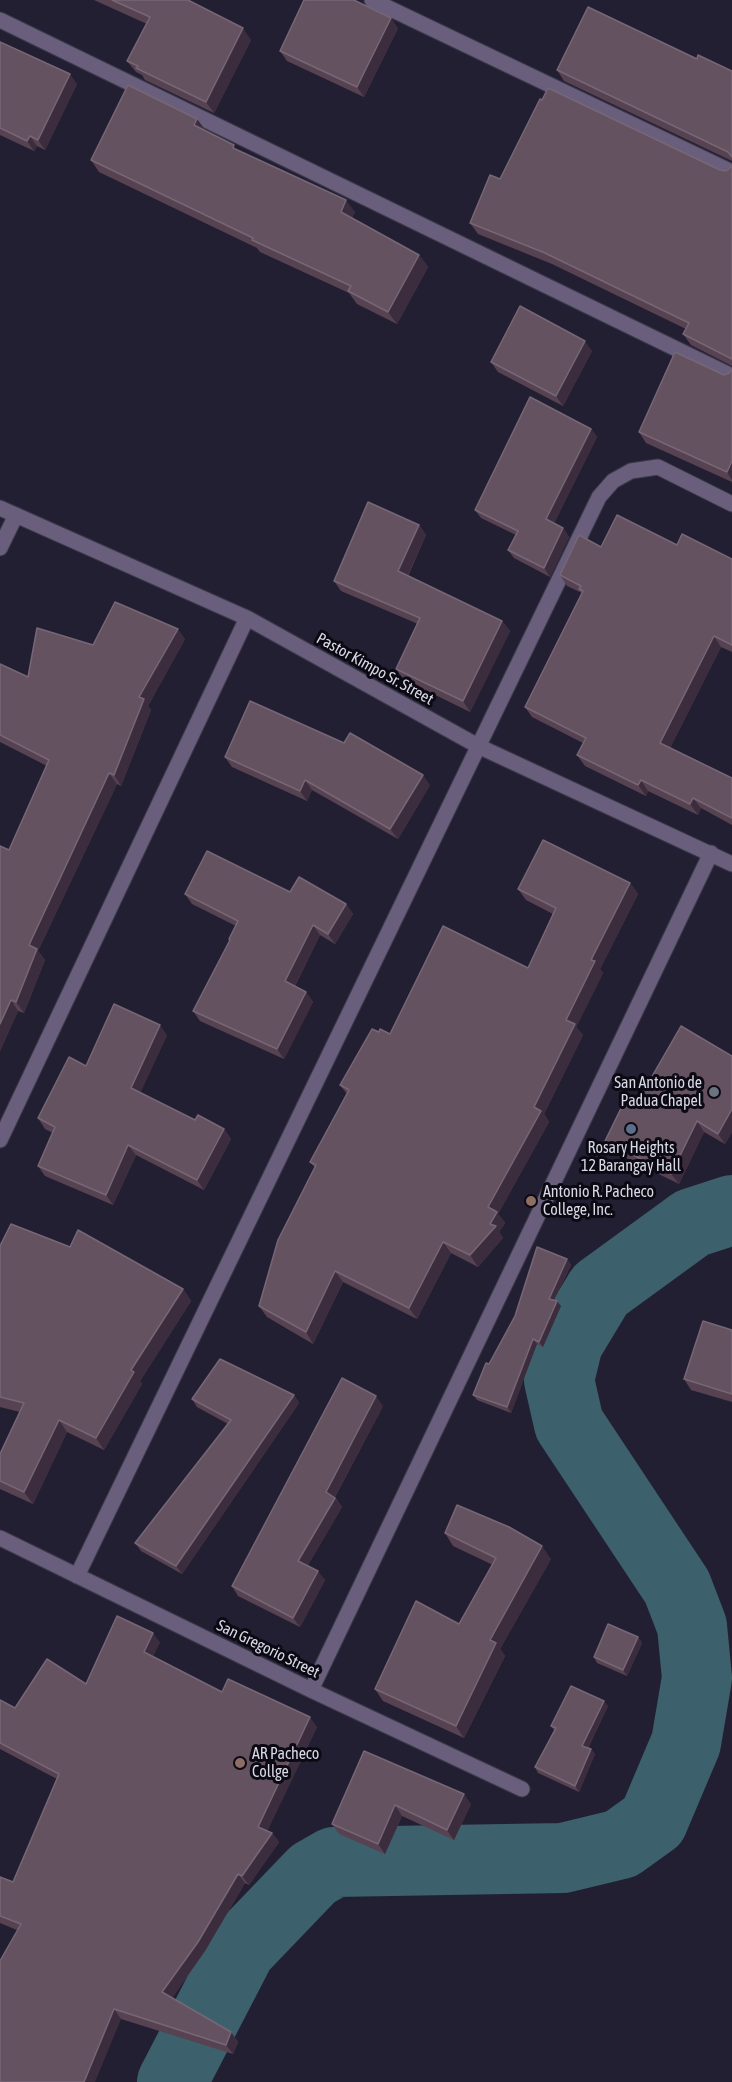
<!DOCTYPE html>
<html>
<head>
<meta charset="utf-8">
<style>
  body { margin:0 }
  canvas { display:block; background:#221f33 }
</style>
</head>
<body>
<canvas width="732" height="2082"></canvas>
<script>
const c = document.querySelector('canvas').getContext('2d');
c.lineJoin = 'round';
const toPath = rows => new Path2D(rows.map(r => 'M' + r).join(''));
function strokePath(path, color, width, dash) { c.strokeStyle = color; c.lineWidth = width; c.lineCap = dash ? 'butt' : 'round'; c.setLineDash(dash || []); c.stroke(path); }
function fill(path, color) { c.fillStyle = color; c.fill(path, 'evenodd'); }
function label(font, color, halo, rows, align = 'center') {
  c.font = font + ' "Asap Condensed",sans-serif'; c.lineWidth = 6; c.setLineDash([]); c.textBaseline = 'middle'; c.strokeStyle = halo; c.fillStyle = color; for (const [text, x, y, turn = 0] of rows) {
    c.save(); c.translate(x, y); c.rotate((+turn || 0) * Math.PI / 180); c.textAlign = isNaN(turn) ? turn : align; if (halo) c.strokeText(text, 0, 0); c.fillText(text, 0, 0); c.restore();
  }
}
const river = toPath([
  [172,2082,241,1949,313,1874,334,1862,563,1858,621,1844,653,1821,686,1743,697,1678,692,1626,677,1587,569,1424,559,1380,568,1343,600,1290,692,1223,732,1210]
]);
const minor = toPath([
  [372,0,732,172],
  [0,20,732,376],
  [0,508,247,618,478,746,732,864],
  [0,548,16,515],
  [0,1140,247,618],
  [0,1538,311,1690,522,1789],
  [77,1576,599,497,613,481,631,471,658,467,732,504],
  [311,1690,711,853]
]);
const wall = toPath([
  [94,0,188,0,251,40,214,113,145,80,142,75,136,72,127,61,147,24],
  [398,28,364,97,287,61,280,51],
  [0,42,77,84,45,150,37,146,34,151,0,135],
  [697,59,732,71,732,161,564,81,557,70],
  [197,119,206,131,239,151,355,212,352,218,419,255,428,267,397,324,357,304,349,293,260,252,257,248,99,172,91,160],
  [732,166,732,366,691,345,683,334,686,329,552,264,478,234,470,223,500,179,720,170,726,171],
  [592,351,563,406,498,372,491,362],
  [732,370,732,482,646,443,639,432,724,375,729,373],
  [591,429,597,437,554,523,563,528,569,537,550,577,514,558,508,550,516,535,481,518,475,510],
  [419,525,426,535,408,576,502,621,510,631,470,712,403,679,396,669,418,624,341,591,334,581],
  [677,545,732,559,732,652,721,647,670,748,732,778,732,825,701,808,698,815,648,791,646,796,585,766,577,755,583,743,532,717,525,707,582,593,567,586,560,575,601,547],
  [185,639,148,706,151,710,121,786,117,784,38,951,45,960,24,1013,18,1011,0,1051,9,850,47,766,0,742,0,743,0,664,28,677,93,645],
  [225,757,430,785,398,839,312,790,307,801,232,767],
  [630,883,638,894,600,969,603,973,576,1027,583,1035,544,1114,549,1122,498,1214,505,1223,499,1232,503,1238,478,1267,451,1253,417,1319,343,1282,313,1344,267,1317,259,1306,315,1168,310,1162,347,1094,340,1085,379,1032,390,1034,528,968,553,914,526,900,518,889],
  [290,892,346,904,353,914,335,944,320,935,295,986,306,992,313,1002,284,1059,200,1021,193,1011,230,941,229,939,236,926,192,904,185,894],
  [167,1035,140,1093,195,1120,224,1129,231,1139,204,1190,136,1155,113,1205,45,1176,38,1166,53,1133,45,1129,38,1118,86,1066],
  [732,1056,732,1132,725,1144,704,1132,679,1184,612,1151,605,1141,639,1099],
  [0,1246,183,1289,191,1301,140,1381,142,1384,104,1450,67,1432,33,1504,0,1489,0,1454,20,1412,0,1407],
  [567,1259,571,1265,554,1300,561,1306,543,1347,537,1344,511,1413,477,1400,473,1395,489,1364],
  [732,1330,732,1402,691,1390,684,1379],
  [294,1395,299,1403,182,1574,141,1551,135,1543,228,1424,197,1407,192,1399],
  [383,1406,335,1497,342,1507,308,1565,325,1580,300,1627,238,1596,232,1586],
  [445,1533,551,1559,500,1649,505,1656,464,1738,383,1701,375,1689,459,1624,493,1565,453,1546],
  [638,1637,642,1643,627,1676,597,1663,594,1657],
  [160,1642,153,1656,222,1692,317,1727,267,1831,272,1833,279,1842,249,1885,245,1883,205,1951,172,1998,231,2032,238,2042,233,2054,121,2019,17,1930,0,1923,0,1877,13,1882,57,1779,0,1749,0,1700,15,1708,86,1684],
  [608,1706,588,1748,591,1749,595,1754,579,1792,538,1773,535,1767,554,1730,551,1726],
  [364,1751,471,1804,454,1840,402,1816,385,1854,339,1834,332,1824]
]);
const shadedWall = toPath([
  [391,18,398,28,364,97,357,87],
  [243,28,251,40,214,113,206,102],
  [70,74,77,84,45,150,38,140],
  [197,119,206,131,194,125],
  [30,136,37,146,34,151,27,141],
  [346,200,355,212,349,224,341,212],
  [419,255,428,267,397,324,388,312],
  [585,341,592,351,563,406,556,396],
  [591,429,597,437,552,528,546,519],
  [732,461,732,480,727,472],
  [419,525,426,535,405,581,398,571],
  [563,528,569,537,550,577,544,568],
  [502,621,510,631,470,712,463,701],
  [178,629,185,639,148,706,151,710,121,786,114,775,139,697],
  [714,636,721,647,667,754,660,743],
  [109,773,117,784,38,951,45,960,24,1013,16,1002,29,945],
  [423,775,430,785,398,839,390,829],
  [305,780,312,790,307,801,300,791],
  [641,780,648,791,646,796,638,785],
  [693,798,701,808,698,815,690,804],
  [630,883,638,894,600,969,603,973,576,1027,583,1035,544,1114,549,1122,498,1214,505,1223,499,1232,503,1238,478,1267,470,1255,490,1224,488,1207,534,1107,566,1020,591,960],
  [346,904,353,914,335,944,328,934],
  [313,925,320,935,292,991,285,981],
  [306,992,313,1002,284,1059,277,1049],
  [11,1000,18,1011,0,1051,0,1024],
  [160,1025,167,1035,138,1098,131,1088],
  [732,1109,732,1132,725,1144,718,1134],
  [697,1121,704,1132,679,1184,671,1174],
  [224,1129,231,1139,204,1190,197,1180],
  [128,1145,136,1155,113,1205,106,1195],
  [443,1242,451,1253,417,1319,409,1308],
  [567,1259,571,1265,552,1304,549,1299],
  [335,1271,343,1282,313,1344,306,1332],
  [183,1289,191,1301,140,1381,142,1384,104,1450,96,1438,131,1370],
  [557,1301,561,1306,543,1347,539,1342],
  [533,1339,537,1344,511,1413,507,1407],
  [294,1395,299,1403,182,1574,176,1566],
  [376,1396,383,1406,332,1502,326,1492],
  [59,1420,67,1432,33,1504,24,1492],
  [335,1498,342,1507,305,1570,298,1561],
  [542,1546,551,1559,500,1649,505,1656,464,1738,456,1726,490,1640],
  [318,1571,325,1580,300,1627,293,1618],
  [153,1633,160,1642,151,1661,144,1652],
  [638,1637,642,1643,627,1676,623,1670],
  [604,1701,608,1706,586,1751,582,1746],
  [310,1717,317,1727,265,1836,258,1827],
  [591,1749,595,1754,579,1792,575,1786],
  [464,1794,471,1804,454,1840,447,1830],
  [395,1805,402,1816,385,1854,378,1844],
  [272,1833,279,1842,249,1885,242,1876],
  [238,1874,245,1883,205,1951,169,2002,162,1992],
  [114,2009,121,2019,95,2082,84,2082],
  [231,2032,238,2042,233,2054,226,2045]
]);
const building = toPath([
  [112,0,188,0,243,28,206,102,136,68,138,66,127,61,150,17,112,0],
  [304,0,354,0,391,18,357,87,280,51,304,0],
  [588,7,697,59,698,55,732,71,732,157,728,152,557,70,588,7],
  [0,42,70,74,38,140,30,136,27,141,0,128,0,42],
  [128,85,197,119,194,125,234,145,233,148,346,200,341,212,419,255,388,312,348,291,351,286,252,240,253,238,91,160,128,85],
  [548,88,720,170,726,171,732,166,732,359,683,334,689,323,545,253,470,223,490,175,500,179,540,99,542,100,548,88],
  [520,306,585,341,556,396,491,362,520,306],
  [675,352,724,375,729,373,732,370,732,461,727,472,639,432,675,352],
  [530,397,591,429,546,519,563,528,544,568,508,550,518,531,475,510,530,397],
  [368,502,419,525,398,571,502,621,463,701,396,669,420,618,334,581,368,502],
  [617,515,677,545,682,534,732,559,732,645,714,636,660,743,732,778,732,818,693,798,690,804,641,780,638,785,577,755,586,738,525,707,583,591,579,589,581,586,560,575,579,535,601,547,617,515],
  [115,602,178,629,139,697,144,699,114,775,109,773,29,945,37,949,16,1002,11,1000,0,1024,0,846,9,850,49,760,0,735,0,664,28,677,37,628,93,645,115,602],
  [250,701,344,743,350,733,423,775,390,829,305,780,300,791,225,757,250,701],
  [543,840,630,883,591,960,595,961,566,1020,575,1024,534,1107,541,1111,488,1207,497,1212,490,1224,496,1226,470,1255,443,1242,409,1308,335,1271,306,1332,259,1306,278,1240,316,1165,310,1162,349,1090,340,1085,372,1029,379,1032,380,1029,390,1034,443,926,528,968,556,908,518,889,543,840],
  [207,851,290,892,299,877,346,904,328,934,313,925,285,981,306,992,277,1049,193,1011,230,940,229,939,238,921,185,894,207,851],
  [114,1004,160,1025,131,1088,195,1120,198,1115,224,1129,197,1180,128,1145,106,1195,38,1166,55,1127,38,1118,69,1057,86,1066,114,1004],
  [681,1026,732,1056,732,1109,718,1134,697,1121,671,1174,605,1141,628,1094,639,1099,681,1026],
  [11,1224,70,1247,78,1230,183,1289,131,1370,134,1372,96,1438,59,1420,24,1492,0,1481,0,1454,24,1403,0,1397,0,1246,11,1224],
  [537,1247,567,1259,549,1299,557,1301,539,1342,533,1339,507,1407,473,1395,486,1363,489,1364,515,1316,537,1247],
  [703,1321,732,1330,732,1394,684,1379,703,1321],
  [220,1359,294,1395,176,1566,135,1543,231,1420,192,1399,220,1359],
  [342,1378,376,1396,326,1492,335,1498,298,1561,318,1571,293,1618,232,1586,342,1378],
  [457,1505,509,1527,542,1546,490,1640,496,1643,456,1726,375,1689,416,1601,459,1624,496,1558,445,1533,457,1505],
  [117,1616,153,1633,144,1652,222,1692,228,1679,310,1717,258,1827,272,1833,242,1876,238,1874,198,1942,162,1992,231,2032,226,2045,114,2009,84,2082,0,2082,0,1961,21,1924,0,1916,0,1877,13,1882,59,1774,0,1743,0,1700,15,1708,47,1659,86,1684,117,1616],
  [608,1624,638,1637,623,1670,594,1657,608,1624],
  [571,1686,604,1701,582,1746,591,1749,575,1786,535,1767,556,1728,551,1726,571,1686],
  [364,1751,464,1794,447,1830,395,1805,378,1844,332,1824,364,1751]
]);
const markers = [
  [714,1092,6,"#6b7280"],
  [631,1129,6,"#5c6f8a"],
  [531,1201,6,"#8d6e63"],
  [240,1763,6,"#8d6e63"]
];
const streetNames = [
  ["Pastor Kimpo Sr. Street",375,669,29],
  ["San Gregorio Street",268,1649,26]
];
const poiNames = [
  ["San Antonio de",702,1083,"right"],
  ["Padua Chapel",702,1101,"right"],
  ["Rosary Heights",631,1148,"center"],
  ["12 Barangay Hall",631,1166,"center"],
  ["Antonio R. Pacheco",543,1192],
  ["College, Inc.",543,1210],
  ["AR Pacheco",252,1754],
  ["Collge",252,1772]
];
strokePath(river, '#3c616c', 70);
strokePath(minor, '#3c394c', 17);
strokePath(minor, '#695e7b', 15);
fill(wall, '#574251');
fill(shadedWall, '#3c2d3e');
fill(building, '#655261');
strokePath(building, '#776776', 1.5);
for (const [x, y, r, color] of markers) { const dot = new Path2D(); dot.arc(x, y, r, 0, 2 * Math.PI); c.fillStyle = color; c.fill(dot); strokePath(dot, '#0b0a13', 2); }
label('16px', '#d9d8e6', '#0b0a13', streetNames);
label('16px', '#d9d8e6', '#0b0a13', poiNames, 'left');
</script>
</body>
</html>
